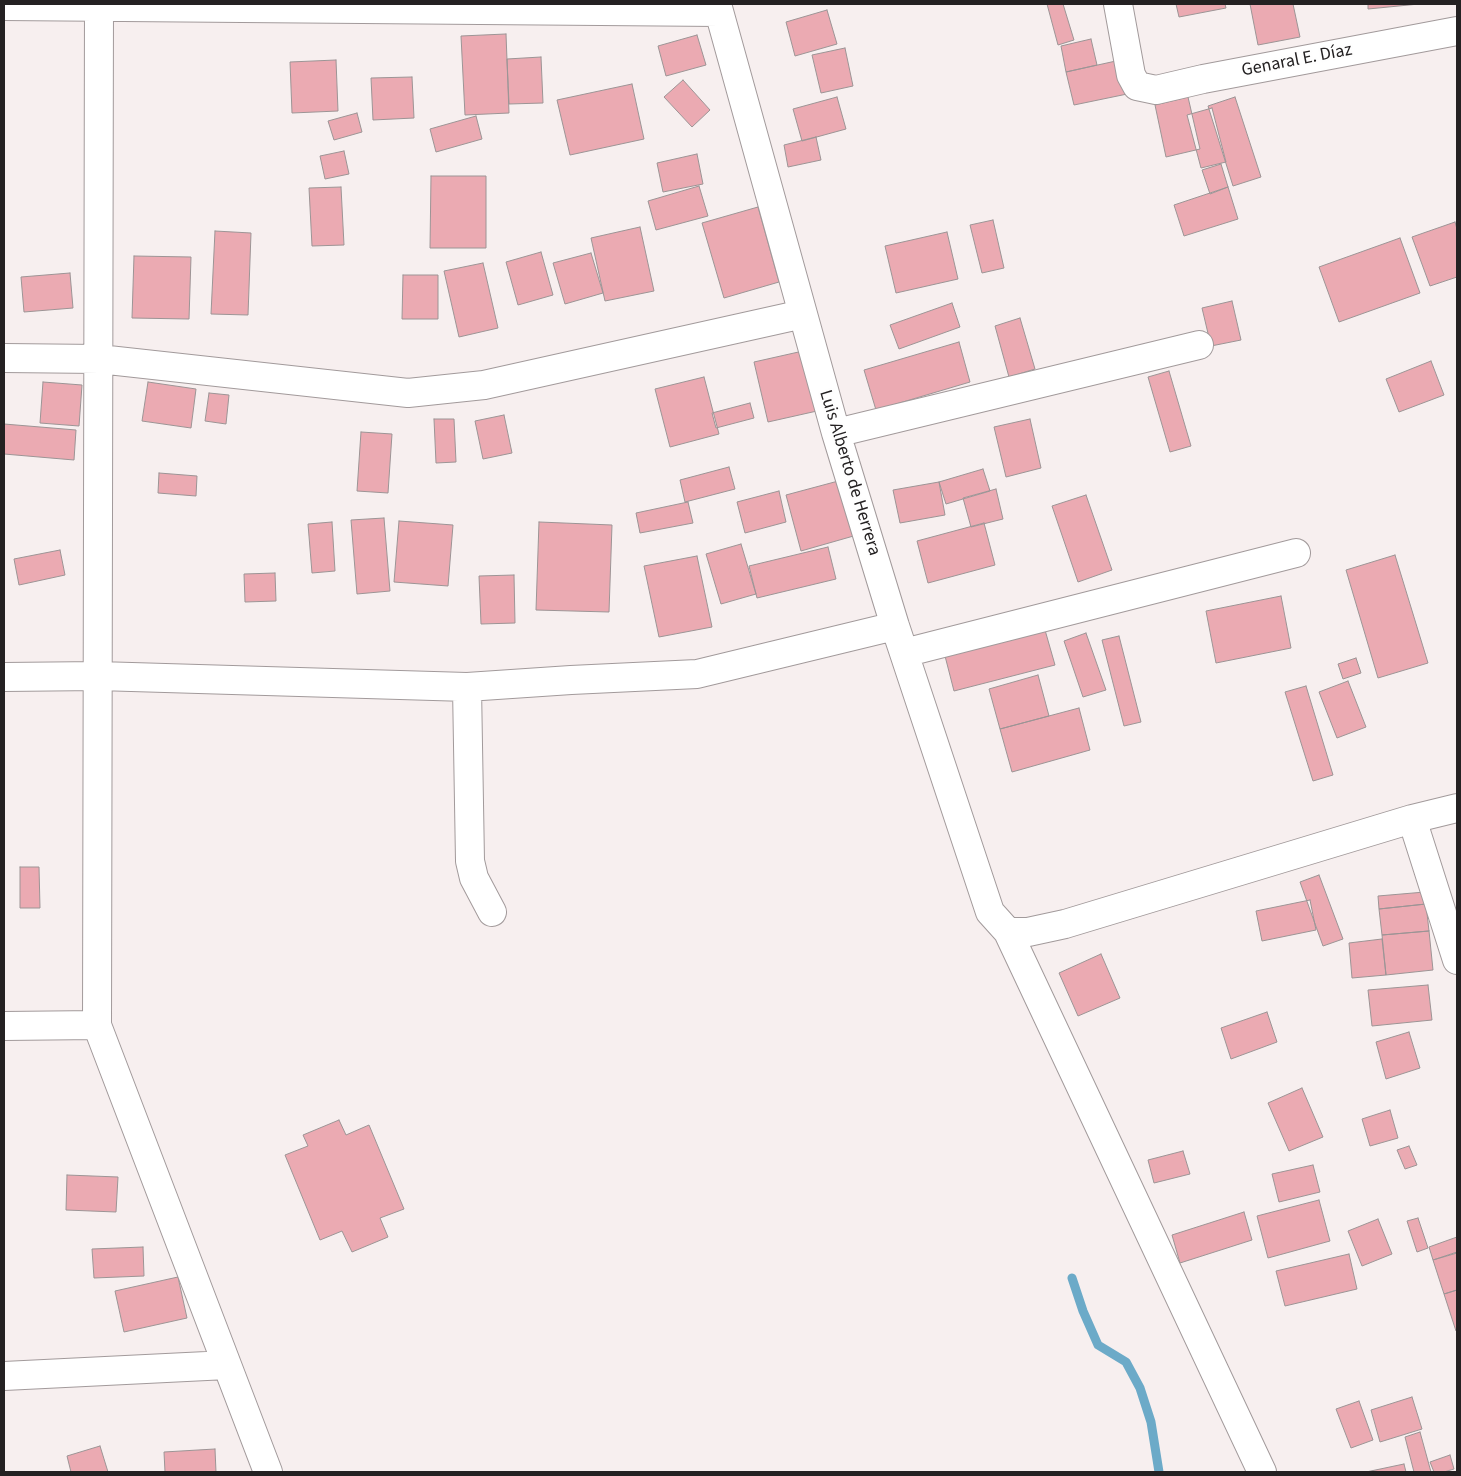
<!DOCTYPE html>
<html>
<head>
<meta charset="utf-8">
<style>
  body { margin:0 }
  #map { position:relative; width:1461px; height:1476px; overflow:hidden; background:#f7efef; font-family:"Source Sans 3",sans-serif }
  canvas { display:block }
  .frame { position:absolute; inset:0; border:5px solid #242122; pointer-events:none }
</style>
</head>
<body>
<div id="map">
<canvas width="1461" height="1476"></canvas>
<div class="frame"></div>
</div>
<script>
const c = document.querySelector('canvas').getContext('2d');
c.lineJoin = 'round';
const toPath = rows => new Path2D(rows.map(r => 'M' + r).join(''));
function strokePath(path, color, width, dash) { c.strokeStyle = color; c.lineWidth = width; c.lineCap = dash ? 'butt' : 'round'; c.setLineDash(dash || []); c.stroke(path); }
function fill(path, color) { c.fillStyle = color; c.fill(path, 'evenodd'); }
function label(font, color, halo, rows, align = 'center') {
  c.font = font + ' "Source Sans 3",sans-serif'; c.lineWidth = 5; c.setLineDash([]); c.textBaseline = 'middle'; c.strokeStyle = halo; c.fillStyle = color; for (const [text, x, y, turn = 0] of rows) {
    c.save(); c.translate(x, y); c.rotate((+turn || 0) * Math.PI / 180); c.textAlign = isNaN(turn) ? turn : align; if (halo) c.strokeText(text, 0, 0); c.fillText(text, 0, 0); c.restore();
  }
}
const stream = toPath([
  [1072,1278,1083,1311,1098,1345,1126,1362,1140,1388,1151,1422,1159,1472]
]);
const building = toPath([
  [1047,4,1063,4,1074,40,1058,45,1047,4],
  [1176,4,1225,4,1226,8,1179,17,1176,4],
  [1250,4,1293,4,1300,37,1258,45,1250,4],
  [1368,4,1419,4,1368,9,1368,4],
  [827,10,837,44,795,56,786,22,827,10],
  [506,34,509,113,465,115,461,36,506,34],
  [697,35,706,65,666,76,658,46,697,35],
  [1091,39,1097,65,1066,72,1061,46,1091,39],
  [845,48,853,86,821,93,812,55,845,48],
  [541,57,543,103,509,104,507,59,541,57],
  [1125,59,1132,93,1074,105,1066,72,1125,59],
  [336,60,338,111,292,113,290,62,336,60],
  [412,77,414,118,373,120,371,78,412,77],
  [683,80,710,110,692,127,664,97,683,80],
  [632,84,644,139,570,155,557,100,632,84],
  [837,97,846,129,802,141,793,109,837,97],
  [1188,97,1200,149,1166,157,1155,105,1188,97],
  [1235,97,1261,177,1233,186,1208,106,1235,97],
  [1212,108,1226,162,1201,168,1187,115,1212,108],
  [357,113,362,132,334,140,328,121,357,113],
  [476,116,482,139,436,152,430,129,476,116],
  [816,137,821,160,788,167,784,145,816,137],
  [344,151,349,174,325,179,320,156,344,151],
  [697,154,703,184,663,192,657,163,697,154],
  [1221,164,1228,187,1210,194,1202,170,1221,164],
  [431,176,486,176,486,248,430,248,431,176],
  [699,186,708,216,656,230,648,201,699,186],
  [341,187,344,245,312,246,309,188,341,187],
  [1228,187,1238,219,1184,236,1174,205,1228,187],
  [758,207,779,282,724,298,702,223,758,207],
  [993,220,1004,268,982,273,970,225,993,220],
  [1455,222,1457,229,1457,277,1430,286,1412,237,1455,222],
  [640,227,654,291,605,301,591,238,640,227],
  [215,231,251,233,248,315,211,314,215,231],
  [947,232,958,279,896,293,885,246,947,232],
  [1400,238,1420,293,1339,322,1319,267,1400,238],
  [541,252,553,295,518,305,506,262,541,252],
  [591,253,603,293,565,304,553,263,591,253],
  [134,256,191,257,189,319,132,318,134,256],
  [483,263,498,328,459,337,444,271,483,263],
  [70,273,73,308,24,312,21,277,70,273],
  [403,275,438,275,438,319,402,319,403,275],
  [1232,301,1241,340,1211,346,1202,308,1232,301],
  [952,303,960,327,899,349,890,325,952,303],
  [1020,318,1035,369,1009,377,995,326,1020,318],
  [959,342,970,382,876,410,864,370,959,342],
  [803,351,817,411,768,422,754,362,803,351],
  [1431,361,1444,395,1399,412,1386,379,1431,361],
  [1169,371,1191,446,1170,452,1148,377,1169,371],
  [704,377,719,434,670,447,655,389,704,377],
  [43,382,82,385,79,426,40,423,43,382],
  [148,382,196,389,191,428,142,421,148,382],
  [209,393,229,395,226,424,205,421,209,393],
  [750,403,754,418,716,428,712,413,750,403],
  [504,415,512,453,483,459,475,421,504,415],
  [434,419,454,419,456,462,436,463,434,419],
  [1030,419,1041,468,1006,477,994,427,1030,419],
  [4,424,76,430,74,460,4,454,4,424],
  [361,432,392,434,388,493,357,491,361,432],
  [729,467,735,489,685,502,680,480,729,467],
  [983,469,990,491,946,504,939,482,983,469],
  [159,473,197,476,196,496,158,493,159,473],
  [842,480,857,535,801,551,786,495,842,480],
  [939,482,945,515,900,523,893,490,939,482],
  [996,489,1003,519,971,527,963,498,996,489],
  [779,491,786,522,745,533,737,502,779,491],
  [1086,495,1112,570,1078,582,1052,506,1086,495],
  [688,502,693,523,640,533,636,513,688,502],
  [384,518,390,591,357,594,351,520,384,518],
  [399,521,453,525,448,586,394,582,399,521],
  [332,522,335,571,312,573,308,524,332,522],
  [539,522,612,525,609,612,536,610,539,522],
  [984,523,995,565,928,583,917,541,984,523],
  [741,544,756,594,721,604,706,554,741,544],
  [828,547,836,579,757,598,749,566,828,547],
  [60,550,65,575,19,585,14,559,60,550],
  [1395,555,1428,663,1378,678,1346,570,1395,555],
  [697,556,712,627,659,637,644,566,697,556],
  [275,573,276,601,245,602,244,574,275,573],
  [514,575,515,623,481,624,479,576,514,575],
  [1281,596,1291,648,1216,663,1206,611,1281,596],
  [1045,630,1055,665,954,691,945,656,1045,630],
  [1086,633,1106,690,1083,697,1064,641,1086,633],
  [1119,636,1141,722,1124,726,1102,640,1119,636],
  [1356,658,1361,673,1343,679,1338,664,1356,658],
  [1038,675,1049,716,1000,729,989,689,1038,675],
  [1348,681,1366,727,1337,738,1319,692,1348,681],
  [1306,686,1333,775,1313,781,1285,692,1306,686],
  [1079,708,1090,750,1012,772,1000,729,1079,708],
  [20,867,39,867,40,908,20,908,20,867],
  [1319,875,1343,939,1323,946,1300,882,1319,875],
  [1425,892,1426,904,1379,909,1378,896,1425,892],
  [1310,900,1316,930,1262,941,1256,911,1310,900],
  [1426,904,1429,931,1382,935,1379,909,1426,904],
  [1429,931,1433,970,1386,975,1382,935,1429,931],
  [1382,939,1386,975,1352,978,1349,943,1382,939],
  [1101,954,1120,998,1078,1016,1059,973,1101,954],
  [1428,985,1432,1020,1372,1026,1368,990,1428,985],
  [1267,1012,1277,1042,1231,1059,1221,1028,1267,1012],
  [1409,1032,1420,1068,1386,1079,1376,1042,1409,1032],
  [1302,1088,1323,1137,1289,1151,1268,1103,1302,1088],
  [1390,1110,1398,1138,1370,1146,1362,1119,1390,1110],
  [339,1120,346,1135,369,1125,404,1209,380,1218,388,1237,352,1252,342,1231,320,1240,285,1155,308,1146,303,1135,339,1120],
  [1409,1146,1417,1165,1405,1169,1397,1150,1409,1146],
  [1183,1151,1190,1174,1154,1183,1148,1160,1183,1151],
  [1313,1165,1320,1192,1279,1202,1272,1174,1313,1165],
  [67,1175,118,1177,116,1212,66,1210,67,1175],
  [1319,1200,1330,1241,1268,1258,1257,1216,1319,1200],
  [1244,1212,1252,1240,1180,1263,1172,1235,1244,1212],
  [1418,1218,1428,1248,1417,1252,1407,1221,1418,1218],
  [1378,1219,1392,1254,1362,1266,1348,1231,1378,1219],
  [1457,1237,1457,1252,1433,1260,1429,1247,1457,1237],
  [143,1247,144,1276,94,1278,92,1249,143,1247],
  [1457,1253,1457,1290,1444,1294,1433,1260,1457,1253],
  [1349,1254,1357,1289,1285,1306,1276,1271,1349,1254],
  [178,1277,187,1318,124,1332,115,1291,178,1277],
  [1457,1290,1457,1331,1456,1331,1444,1294,1457,1290],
  [1412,1397,1422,1429,1380,1442,1371,1410,1412,1397],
  [1359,1401,1373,1440,1351,1448,1336,1409,1359,1401],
  [1420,1432,1431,1472,1414,1472,1405,1437,1420,1432],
  [100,1446,108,1472,71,1472,67,1456,100,1446],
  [215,1449,216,1472,165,1472,164,1452,215,1449],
  [1450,1455,1454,1469,1444,1472,1434,1472,1430,1462,1450,1455],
  [1404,1464,1406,1472,1366,1472,1404,1464]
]);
const street = toPath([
  [99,4,97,1025,268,1472],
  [717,4,836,433,895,626,990,912,1008,932,1262,1472],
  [1118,4,1131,75,1137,86,1156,90,1203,79,1457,31],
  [4,6,719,12],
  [4,358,99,359,408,393,484,385,803,314],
  [836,433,1199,345],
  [904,653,1296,553],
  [4,677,98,676,467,687,571,680,697,674,895,626],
  [467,687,470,861,474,878,492,912],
  [1412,819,1457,960],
  [1008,932,1028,932,1065,924,1412,819,1457,808],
  [4,1026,97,1025],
  [4,1376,227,1365]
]);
const streetNames = [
  ["Genaral E. Díaz",1297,61,-11],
  ["Luis Alberto de Herrera",849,473,73]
];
strokePath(stream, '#6caac8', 9);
fill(building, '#ebaab2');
strokePath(building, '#9c9495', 1);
strokePath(street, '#a29a9b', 30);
strokePath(street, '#fff', 28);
label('18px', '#242122', '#fefefe', streetNames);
</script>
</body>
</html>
